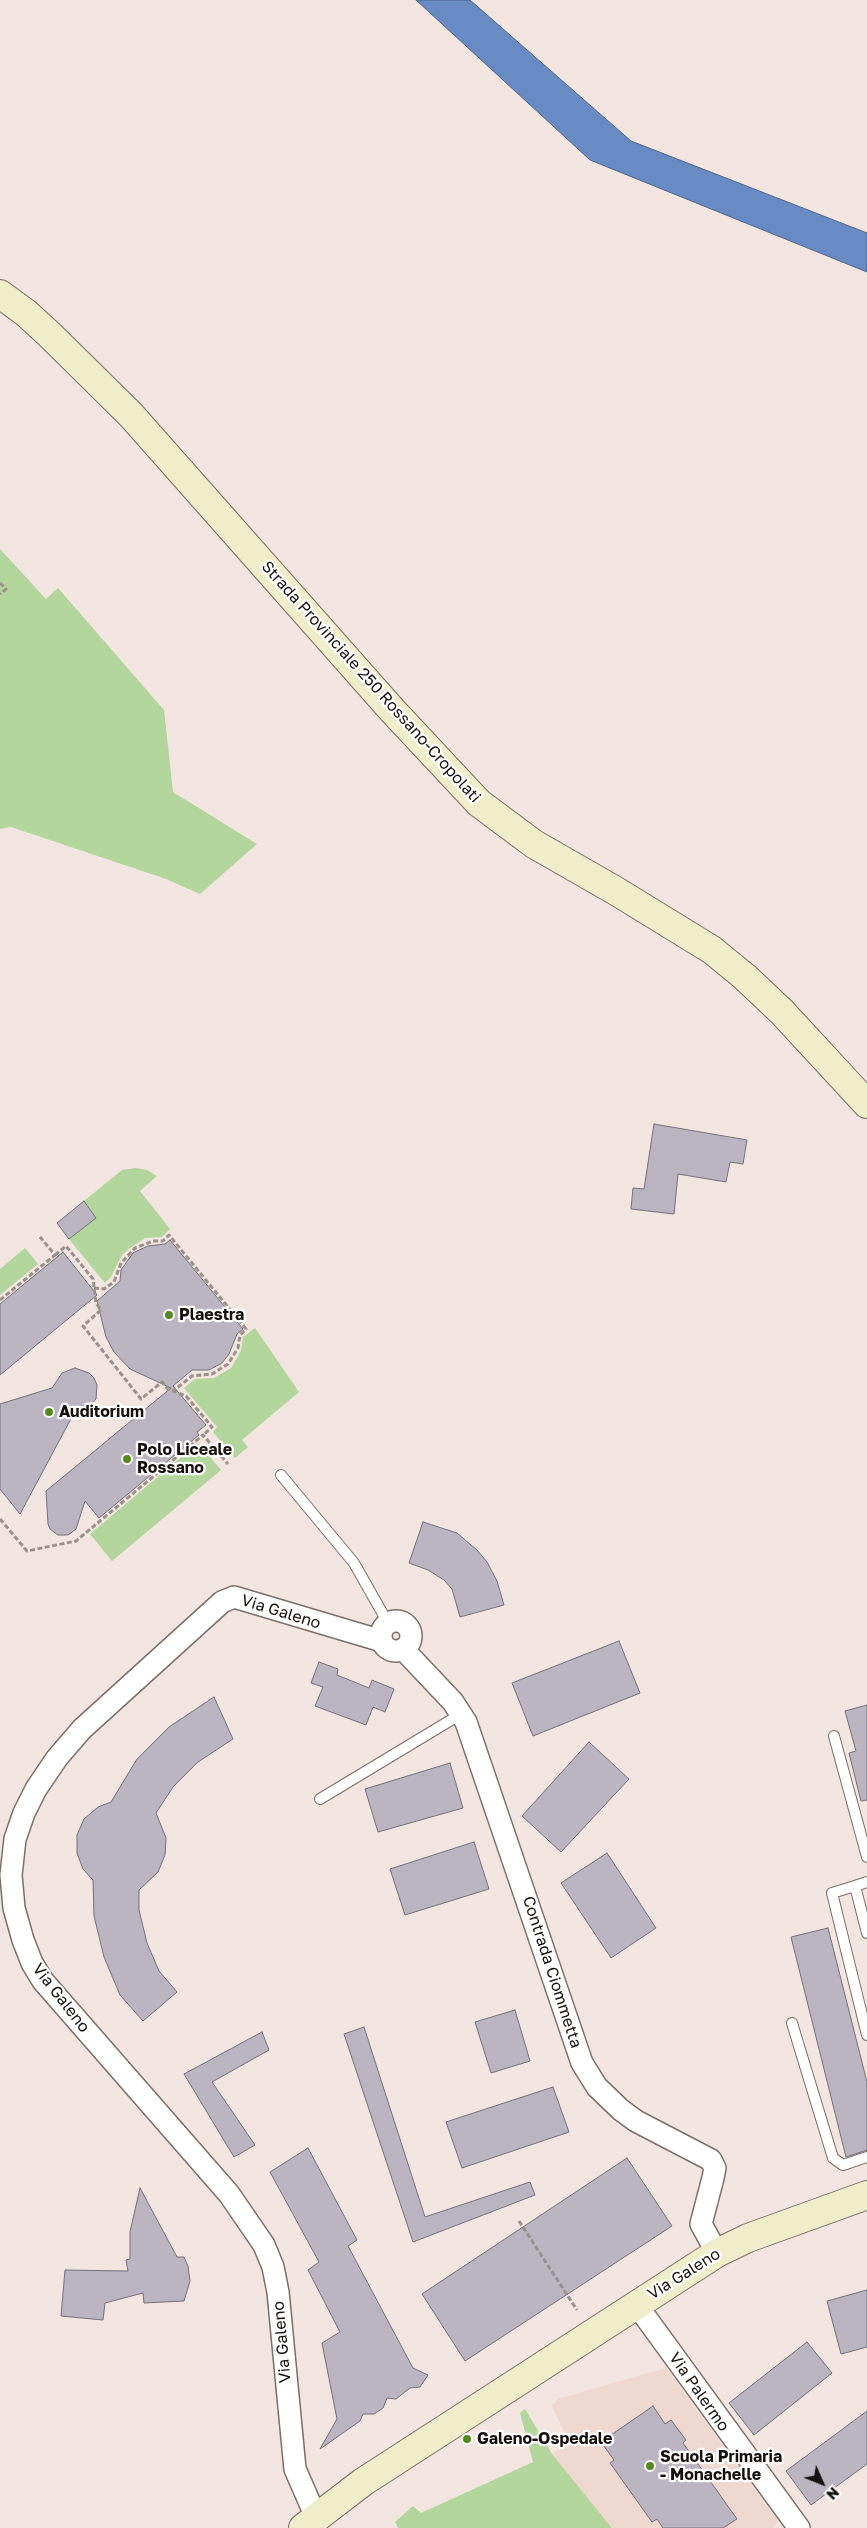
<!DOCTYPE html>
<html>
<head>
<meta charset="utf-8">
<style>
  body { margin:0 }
  #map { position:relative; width:867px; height:2528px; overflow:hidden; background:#f3e5df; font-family:"Golos Text",sans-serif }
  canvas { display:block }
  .north { position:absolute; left:797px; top:2458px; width:50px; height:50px; -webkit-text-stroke:4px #fff; paint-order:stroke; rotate:134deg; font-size:14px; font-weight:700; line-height:20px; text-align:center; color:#14100e }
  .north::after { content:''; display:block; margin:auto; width:18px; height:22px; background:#14100e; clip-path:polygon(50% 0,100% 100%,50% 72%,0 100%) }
</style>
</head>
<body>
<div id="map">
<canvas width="867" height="2528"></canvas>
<div class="north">N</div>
</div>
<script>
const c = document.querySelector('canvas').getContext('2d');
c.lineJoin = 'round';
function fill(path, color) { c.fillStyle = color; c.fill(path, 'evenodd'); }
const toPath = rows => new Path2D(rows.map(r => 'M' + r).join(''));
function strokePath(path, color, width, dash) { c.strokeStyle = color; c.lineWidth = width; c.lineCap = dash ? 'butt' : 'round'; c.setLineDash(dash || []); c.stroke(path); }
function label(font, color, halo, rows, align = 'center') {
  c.font = font + ' "Golos Text",sans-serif'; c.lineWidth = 4.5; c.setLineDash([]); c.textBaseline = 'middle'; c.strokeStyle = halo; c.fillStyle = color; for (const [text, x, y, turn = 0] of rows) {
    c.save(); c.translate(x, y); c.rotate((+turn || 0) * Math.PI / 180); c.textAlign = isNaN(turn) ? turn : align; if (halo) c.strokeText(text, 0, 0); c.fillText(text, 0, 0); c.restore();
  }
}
const built = toPath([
  [666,2368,778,2521,773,2528,612,2528,552,2454,570,2443,552,2406,558,2399]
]);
const green = toPath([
  [0,549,46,599,58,588,164,710,173,792,257,844,200,894,166,879,11,827,0,829],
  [136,1168,147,1170,157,1176,140,1191,170,1229,162,1237,145,1238,130,1248,122,1255,111,1277,105,1283,69,1239,96,1218,84,1201,122,1170],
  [25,1248,38,1264,0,1295,0,1269],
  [255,1328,299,1392,242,1440,248,1447,235,1458,213,1432,217,1427,184,1388,195,1379,214,1378,231,1368,241,1351,243,1337],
  [198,1443,221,1470,112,1561,90,1534],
  [525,2409,552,2454,612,2528,398,2528,395,2522,413,2506,421,2513,533,2462,520,2413]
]);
const water = toPath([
  [416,0,470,0,631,141,867,233,867,272,590,160,416,0]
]);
const building = toPath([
  [654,1124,747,1140,743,1164,730,1162,726,1182,678,1174,674,1214,631,1209,633,1188,644,1189,654,1124],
  [84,1201,96,1218,69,1239,57,1223,84,1201],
  [170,1240,243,1329,237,1334,229,1354,222,1363,209,1370,192,1370,173,1386,206,1425,197,1432,199,1435,99,1518,85,1501,76,1529,68,1535,58,1535,50,1529,48,1524,46,1491,171,1388,130,1369,114,1352,106,1337,97,1301,120,1281,121,1270,133,1253,148,1246,165,1244,170,1240],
  [63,1252,97,1295,0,1375,0,1304,63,1252],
  [75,1368,89,1373,94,1378,97,1385,96,1399,86,1410,73,1415,20,1514,0,1489,0,1404,52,1388,62,1373,75,1368],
  [423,1522,457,1533,477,1550,487,1562,497,1581,504,1605,460,1617,452,1589,444,1580,428,1570,409,1563,423,1522],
  [619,1641,640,1693,533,1736,512,1683,619,1641],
  [319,1662,338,1669,337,1675,369,1688,372,1680,394,1689,385,1712,373,1707,366,1725,315,1706,323,1687,311,1683,319,1662],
  [214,1697,233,1739,198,1762,173,1787,156,1813,166,1838,165,1855,158,1872,139,1890,139,1910,147,1943,159,1971,177,1992,143,2021,120,1995,104,1957,94,1916,93,1880,83,1869,77,1853,77,1835,84,1819,98,1807,111,1802,137,1759,169,1727,214,1697],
  [867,1705,867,1800,861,1801,849,1753,856,1751,845,1711,867,1705],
  [589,1742,629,1779,561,1852,522,1816,589,1742],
  [450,1763,463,1808,378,1832,365,1789,450,1763],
  [474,1842,489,1889,405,1915,390,1869,474,1842],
  [607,1853,656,1928,611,1958,561,1883,607,1853],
  [828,1928,867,2082,867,2150,846,2157,791,1937,828,1928],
  [515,2010,530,2061,491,2073,475,2022,515,2010],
  [364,2027,425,2217,530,2182,535,2195,413,2242,344,2034,364,2027],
  [262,2032,269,2050,212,2082,255,2145,234,2157,184,2074,262,2032],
  [553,2087,569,2132,462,2168,446,2122,553,2087],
  [308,2148,357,2240,348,2246,413,2368,428,2375,420,2387,410,2388,396,2399,387,2398,383,2408,374,2414,363,2414,360,2421,320,2449,337,2419,322,2343,340,2332,308,2270,319,2262,270,2172,308,2148],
  [627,2158,672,2226,465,2361,422,2294,627,2158],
  [140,2188,177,2257,184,2257,188,2266,190,2281,184,2301,144,2303,143,2293,105,2303,103,2320,61,2316,65,2270,128,2271,126,2260,130,2259,130,2232,140,2188],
  [867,2290,867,2347,841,2354,827,2301,867,2290],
  [807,2342,832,2373,754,2435,729,2403,807,2342],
  [653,2406,665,2424,671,2420,686,2440,683,2443,737,2519,723,2528,663,2528,657,2519,652,2522,610,2463,614,2460,601,2442,653,2406],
  [867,2411,867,2464,811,2505,786,2471,867,2411]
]);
const path = toPath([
  [0,583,6,589,0,594],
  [55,1255,66,1246,93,1279,96,1303,101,1310,83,1326,141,1399,162,1382,168,1389,186,1396,212,1427,203,1435],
  [94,1288,104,1289,114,1282,121,1263,135,1248,153,1241,163,1241,169,1235,246,1329,240,1335,238,1348,228,1364,212,1374,192,1376,173,1391],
  [0,1300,55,1255,40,1237],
  [0,1519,27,1551,76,1541,203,1435,228,1464],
  [519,2221,577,2310]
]);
const service = toPath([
  [281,1475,354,1563,388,1623],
  [834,1736,867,1857],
  [320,1799,461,1714],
  [867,1882,855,1886,867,1933],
  [855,1886,832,1893,867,2035],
  [792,2023,833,2158,843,2165,867,2157]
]);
const minor = toPath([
  '381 1636a15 15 0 1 1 30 0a15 15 0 1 1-30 0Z',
  [403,1649,453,1702,466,1722,582,2063,597,2087,621,2110,636,2121,711,2160,715,2168,713,2178,701,2224,717,2253],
  [636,2304,799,2528],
  [316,2517,295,2469,278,2292,273,2267,264,2245,229,2194,43,1981,32,1963,23,1940,14,1908,11,1875,15,1839,24,1813,36,1789,57,1758,82,1729,222,1602,234,1597,382,1641]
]);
const secondary = toPath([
  [0,294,26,313,50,335,131,415,392,710,479,803,534,844,616,891,712,950,745,977,782,1012,867,1104],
  [303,2528,363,2482,717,2253,748,2238,867,2195]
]);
const markers = [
  [169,1315,5,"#548820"],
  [49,1412,5,"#548820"],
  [127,1459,5,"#548820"],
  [467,2439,5,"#548820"],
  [650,2466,5,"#548820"]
];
const streetNames = [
  ["Strada Provinciale 250 Rossano-Cropolati",371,682,48],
  ["Via Galeno",281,1612,17],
  ["Contrada Ciommetta",552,1972,72],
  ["Via Galeno",61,1998,52],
  ["Via Galeno",684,2274,-32],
  ["Via Galeno",282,2342,-95],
  ["Via Palermo",699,2392,55]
];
const poiNames = [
  ["Plaestra",179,1315],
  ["Auditorium",59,1412],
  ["Polo Liceale",137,1450],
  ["Rossano",137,1468],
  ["Galeno-Ospedale",477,2439],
  ["Scuola Primaria",660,2457],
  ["- Monachelle",660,2475]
];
fill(built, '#eed8cf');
fill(green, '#b3d69c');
fill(water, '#688bc3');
strokePath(water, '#4f668d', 1);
fill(building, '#bab5c0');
strokePath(building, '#75707b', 1);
strokePath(service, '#7b6f69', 12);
strokePath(minor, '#7b6f69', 24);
strokePath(secondary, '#7b6f69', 30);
strokePath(path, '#9b918c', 3, [5, 2.5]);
strokePath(service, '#fff', 10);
strokePath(minor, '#fff', 21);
strokePath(secondary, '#efedca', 28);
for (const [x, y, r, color] of markers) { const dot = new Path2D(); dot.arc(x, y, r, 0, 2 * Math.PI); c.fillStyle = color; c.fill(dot); strokePath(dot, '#fff', 2); }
label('16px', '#14100e', '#fff', streetNames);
label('bold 16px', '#14100e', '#fff', poiNames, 'left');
</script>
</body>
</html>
